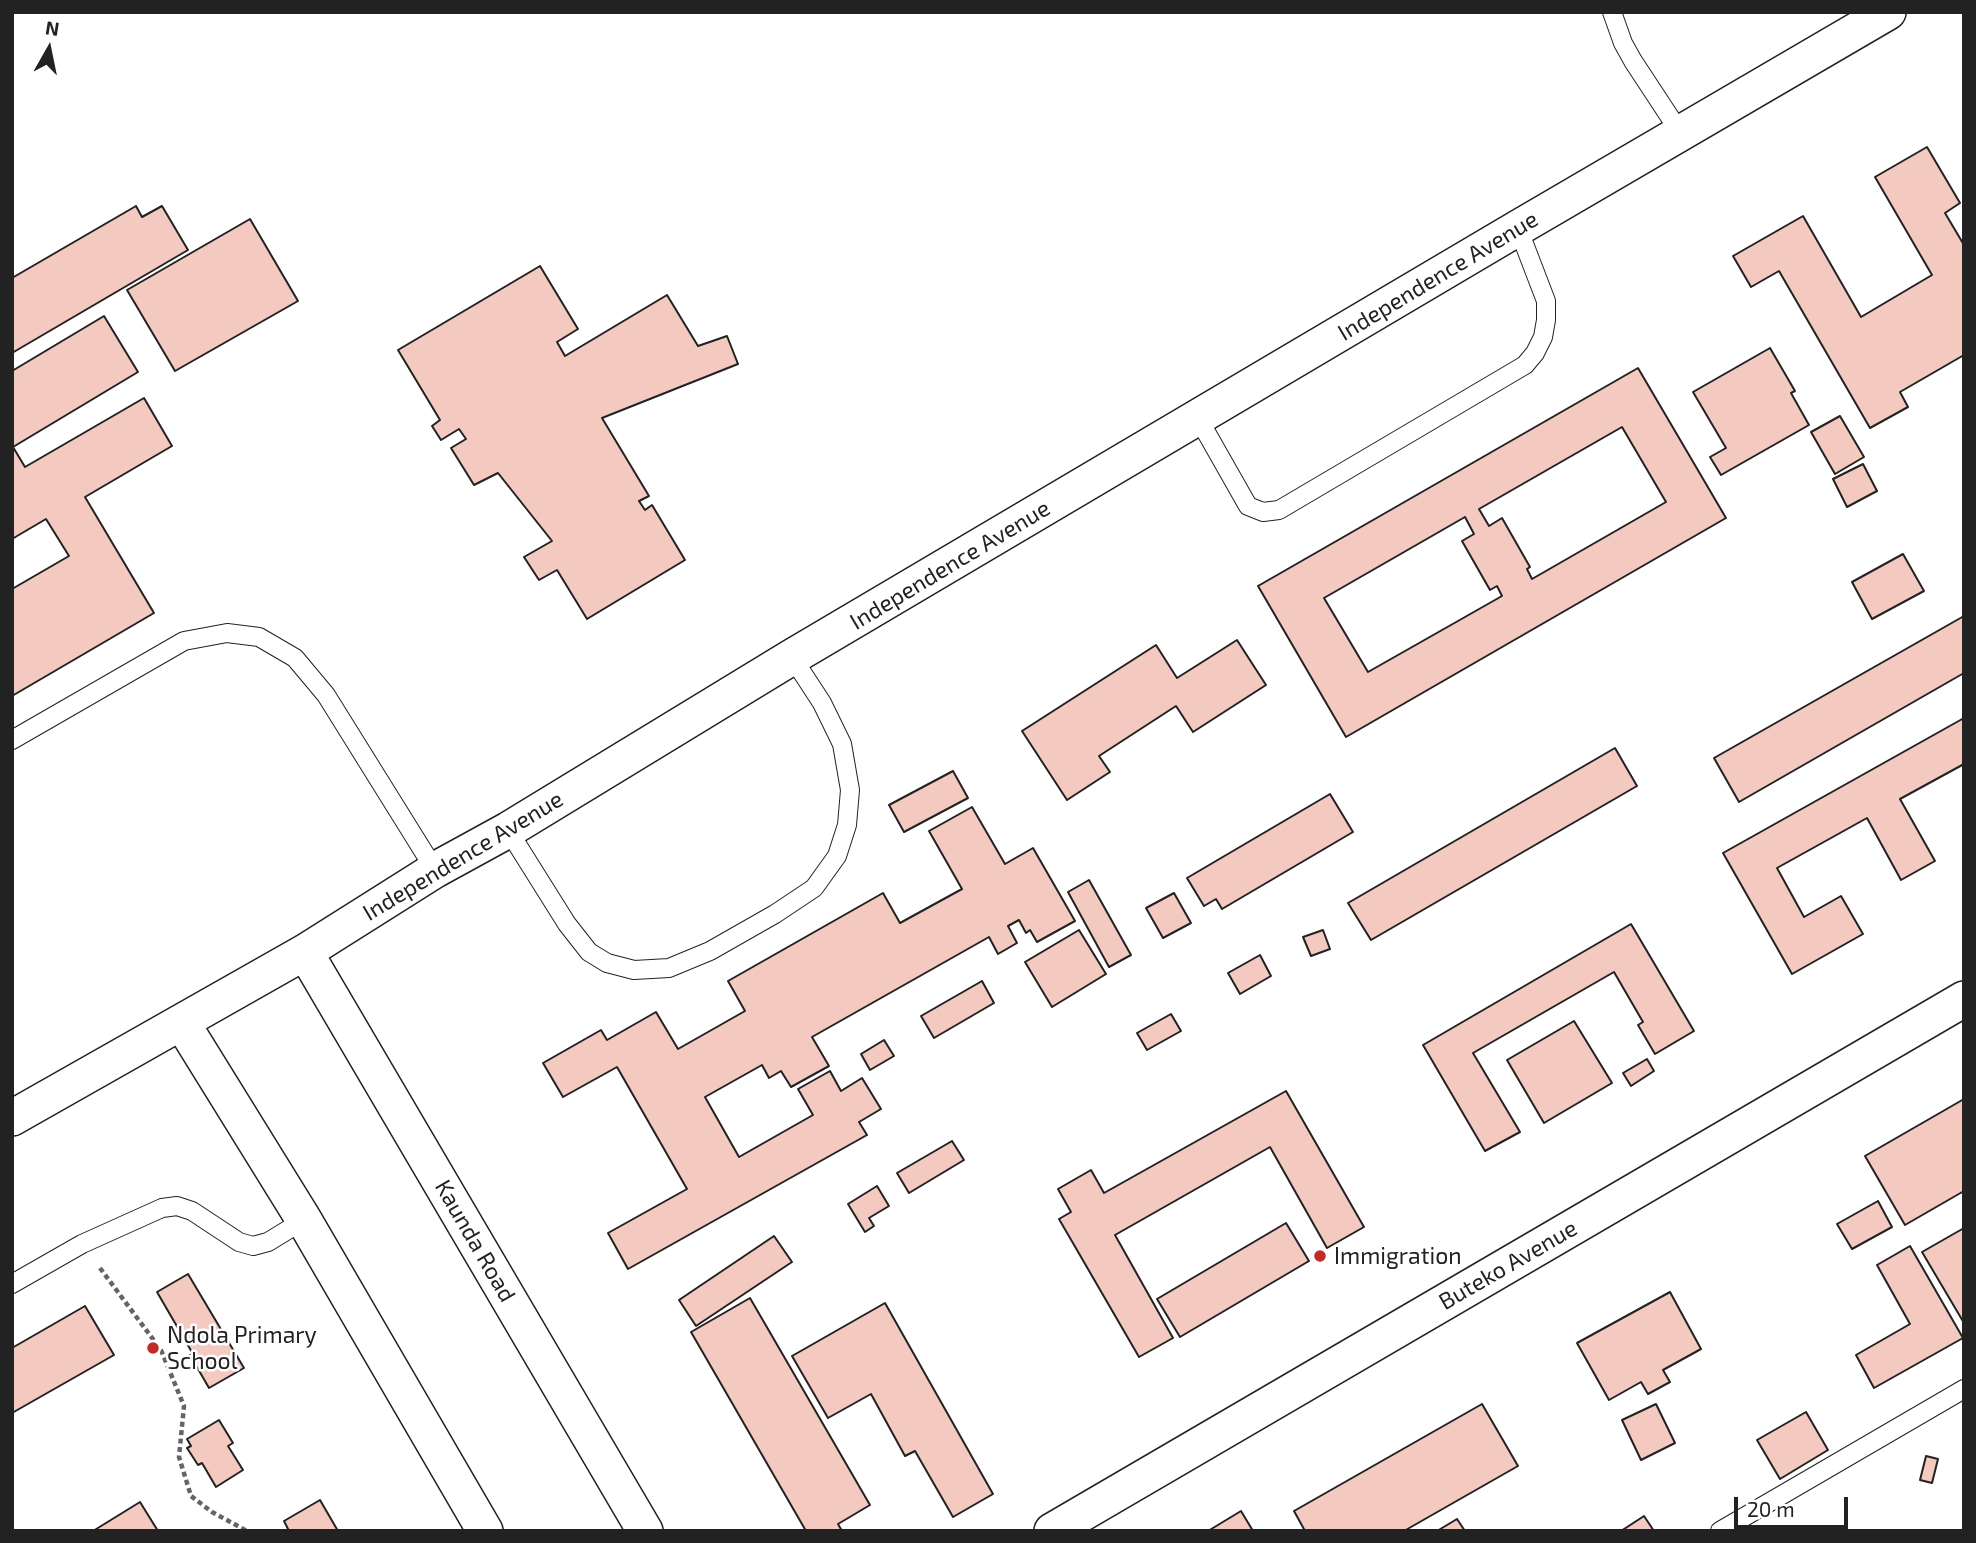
<!DOCTYPE html>
<html>
<head>
<meta charset="utf-8">
<style>
  body { margin:0 }
  #map { position:relative; width:1976px; height:1543px; overflow:hidden; background:#fff; font-family:"Exo 2",sans-serif }
  canvas { display:block }
  .frame { position:absolute; inset:0; border:14px solid #222; pointer-events:none }
  .north { position:absolute; left:14px; top:14px; width:70px; height:70px; -webkit-text-stroke:5px #fff; paint-order:stroke; rotate:9deg; font-size:19px; font-weight:700; line-height:28px; text-align:center; color:#222 }
  .north::after { content:''; display:block; margin:auto; width:24px; height:32px; background:#222; clip-path:polygon(50% 0,100% 100%,50% 72%,0 100%) }
  .scale { position:absolute; left:1734px; top:1497px; width:114px; height:32px; box-sizing:border-box; border:4px solid #222; border-top:0; padding-left:9px; font-size:21px; line-height:24px; white-space:nowrap; color:#222; -webkit-text-stroke:5px #fff; paint-order:stroke }
</style>
</head>
<body>
<div id="map">
<canvas width="1976" height="1543"></canvas>
<div class="frame"></div>
<div class="north">N</div>
<div class="scale">20 m</div>
</div>
<script>
const c = document.querySelector('canvas').getContext('2d');
c.lineJoin = 'round';
function fill(path, color) { c.fillStyle = color; c.fill(path, 'evenodd'); }
const toPath = rows => new Path2D(rows.map(r => 'M' + r).join(''));
function strokePath(path, color, width, dash) { c.strokeStyle = color; c.lineWidth = width; c.lineCap = dash ? 'butt' : 'round'; c.setLineDash(dash || []); c.stroke(path); }
function label(font, color, halo, rows, align = 'center') {
  c.font = font + ' "Exo 2",sans-serif'; c.lineWidth = 5; c.setLineDash([]); c.textBaseline = 'middle'; c.strokeStyle = halo; c.fillStyle = color; for (const [text, x, y, turn = 0] of rows) {
    c.save(); c.translate(x, y); c.rotate((+turn || 0) * Math.PI / 180); c.textAlign = isNaN(turn) ? turn : align; if (halo) c.strokeText(text, 0, 0); c.fillText(text, 0, 0); c.restore();
  }
}
const building = toPath([
  [1927,147,1960,203,1945,213,1964,245,1964,355,1900,392,1908,407,1870,428,1779,271,1751,287,1733,256,1803,216,1861,317,1932,275,1875,177,1927,147],
  [136,206,142,217,162,206,188,250,12,353,12,278,136,206],
  [250,219,298,301,175,371,127,290,250,219],
  [540,266,578,329,557,342,565,356,667,295,698,346,727,336,738,364,602,418,649,496,639,501,645,510,652,505,685,560,587,619,557,570,539,580,524,557,552,541,498,473,474,485,451,448,466,439,459,429,441,440,432,426,440,420,398,350,540,266],
  [104,316,138,372,13,447,25,467,144,398,172,446,85,497,154,613,12,696,12,589,69,556,46,519,12,539,12,371,104,316],
  [1770,348,1795,391,1791,393,1809,425,1721,475,1710,457,1726,448,1693,392,1770,348],
  [1638,368,1726,518,1346,737,1258,586,1638,368],
  [1622,427,1666,502,1532,579,1527,569,1530,567,1502,518,1489,526,1479,509,1622,427],
  [1465,517,1474,534,1462,541,1490,590,1497,586,1502,596,1368,672,1324,598,1465,517],
  [1840,416,1864,457,1835,474,1811,432,1840,416],
  [1863,464,1877,491,1847,507,1833,479,1863,464],
  [1903,554,1924,591,1872,619,1852,582,1903,554],
  [1964,616,1964,673,1739,802,1714,758,1964,616],
  [1237,640,1266,685,1193,732,1176,706,1099,756,1110,772,1067,800,1022,731,1156,645,1177,678,1237,640],
  [1964,718,1964,764,1900,799,1935,861,1901,880,1867,818,1777,868,1804,917,1841,896,1863,934,1792,974,1723,853,1964,718],
  [1615,748,1637,786,1371,940,1348,903,1615,748],
  [953,771,968,798,904,832,889,805,953,771],
  [1330,794,1353,832,1222,909,1216,899,1204,906,1187,878,1330,794],
  [972,807,1005,864,1033,848,1075,921,1037,942,1030,930,1026,933,1019,920,1008,926,1017,943,998,954,989,937,812,1037,829,1066,791,1087,781,1071,769,1078,762,1065,705,1097,739,1157,813,1115,798,1089,830,1071,841,1091,862,1078,881,1109,859,1122,867,1135,628,1269,608,1233,687,1189,617,1067,563,1097,543,1063,601,1030,607,1040,656,1012,678,1049,745,1011,728,981,883,893,900,923,962,889,929,831,972,807],
  [1089,880,1131,955,1109,967,1068,892,1089,880],
  [1174,893,1191,923,1163,938,1146,908,1174,893],
  [1631,924,1694,1031,1655,1054,1638,1025,1643,1022,1614,972,1473,1053,1520,1132,1485,1151,1423,1045,1631,924],
  [1079,930,1106,974,1052,1007,1025,962,1079,930],
  [1323,930,1330,949,1311,956,1303,937,1323,930],
  [1260,955,1271,976,1240,994,1228,973,1260,955],
  [982,981,994,1003,934,1038,921,1016,982,981],
  [1171,1014,1181,1031,1147,1050,1137,1033,1171,1014],
  [1574,1021,1612,1083,1544,1123,1507,1060,1574,1021],
  [884,1040,894,1056,870,1070,861,1054,884,1040],
  [1647,1059,1654,1071,1631,1086,1623,1073,1647,1059],
  [1286,1091,1364,1227,1327,1248,1270,1147,1115,1235,1173,1338,1139,1357,1059,1219,1071,1212,1058,1189,1091,1170,1104,1193,1286,1091],
  [1964,1099,1964,1191,1905,1225,1865,1156,1964,1099],
  [952,1141,964,1160,909,1193,897,1173,952,1141],
  [877,1186,889,1206,869,1218,874,1226,865,1232,848,1204,877,1186],
  [1878,1201,1892,1227,1852,1249,1837,1224,1878,1201],
  [1286,1223,1309,1261,1180,1337,1157,1299,1286,1223],
  [1964,1228,1964,1323,1922,1252,1964,1228],
  [774,1236,792,1262,696,1326,679,1300,774,1236],
  [1910,1246,1963,1338,1874,1388,1856,1355,1910,1324,1877,1265,1910,1246],
  [188,1274,244,1368,209,1388,190,1355,193,1354,157,1292,188,1274],
  [1670,1292,1701,1349,1663,1370,1670,1382,1648,1394,1641,1382,1609,1400,1577,1343,1670,1292],
  [750,1298,870,1505,838,1524,842,1531,806,1531,691,1332,750,1298],
  [885,1303,993,1494,953,1517,915,1451,905,1456,871,1394,828,1418,792,1356,885,1303],
  [85,1306,114,1355,12,1413,12,1348,85,1306],
  [1482,1404,1518,1466,1404,1531,1305,1531,1294,1511,1482,1404],
  [1656,1404,1675,1443,1641,1460,1622,1420,1656,1404],
  [1806,1412,1828,1450,1780,1479,1757,1440,1806,1412],
  [219,1420,233,1443,228,1446,243,1470,216,1487,202,1463,198,1465,187,1448,191,1446,187,1439,219,1420],
  [1926,1456,1938,1459,1932,1483,1920,1480,1926,1456],
  [320,1500,338,1531,289,1531,284,1521,320,1500],
  [140,1502,158,1531,93,1531,140,1502],
  [1241,1511,1253,1531,1208,1531,1241,1511],
  [1644,1516,1654,1531,1621,1531,1644,1516],
  [1457,1519,1465,1531,1437,1531,1457,1519]
]);
const path = toPath([
  [100,1268,161,1350,184,1406,179,1457,191,1496,212,1512,247,1531]
]);
const service = toPath([
  [1612,12,1623,43,1633,61,1681,134],
  [1198,418,1248,506,1263,512,1279,510,1525,365,1535,353,1543,337,1546,320,1546,301,1518,228],
  [12,740,184,641,227,633,259,637,295,658,326,695,435,870],
  [508,830,567,924,589,952,607,963,634,970,669,968,710,951,775,914,814,888,837,856,847,825,850,790,842,744,822,703,792,657],
  [12,1284,82,1244,162,1208,177,1206,192,1211,239,1242,253,1246,268,1242,304,1220],
  [1720,1531,1964,1389]
]);
const minor = toPath([
  [305,952,645,1531],
  [182,1023,304,1220,485,1531],
  [12,1118,305,952,435,870,508,830,792,657,1518,228,1888,12],
  [1052,1531,1964,999]
]);
const markers = [
  [1320,1256,7,"#c62828"],
  [153,1348,7,"#c62828"]
];
const streetNames = [
  ["Independence Avenue",1438,276,-31],
  ["Independence Avenue",950,565,-31],
  ["Independence Avenue",463,856,-31],
  ["Kaunda Road",475,1241,60],
  ["Buteko Avenue",1508,1265,-30]
];
const poiNames = [
  ["Immigration",1334,1256],
  ["Ndola Primary",167,1335],
  ["School",167,1361]
];
fill(building, '#f3c9c0');
strokePath(building, '#222', 2);
strokePath(service, '#222', 20);
strokePath(minor, '#222', 38);
strokePath(path, '#646464', 4.5, [5, 3.5]);
strokePath(service, '#fff', 18);
strokePath(minor, '#fff', 35);
for (const [x, y, r, color] of markers) { const dot = new Path2D(); dot.arc(x, y, r, 0, 2 * Math.PI); c.fillStyle = color; c.fill(dot); strokePath(dot, '#fff', 2.5); }
label('23px', '#222', '#fff', streetNames);
label('23px', '#222', '#fff', poiNames, 'left');
</script>
</body>
</html>
